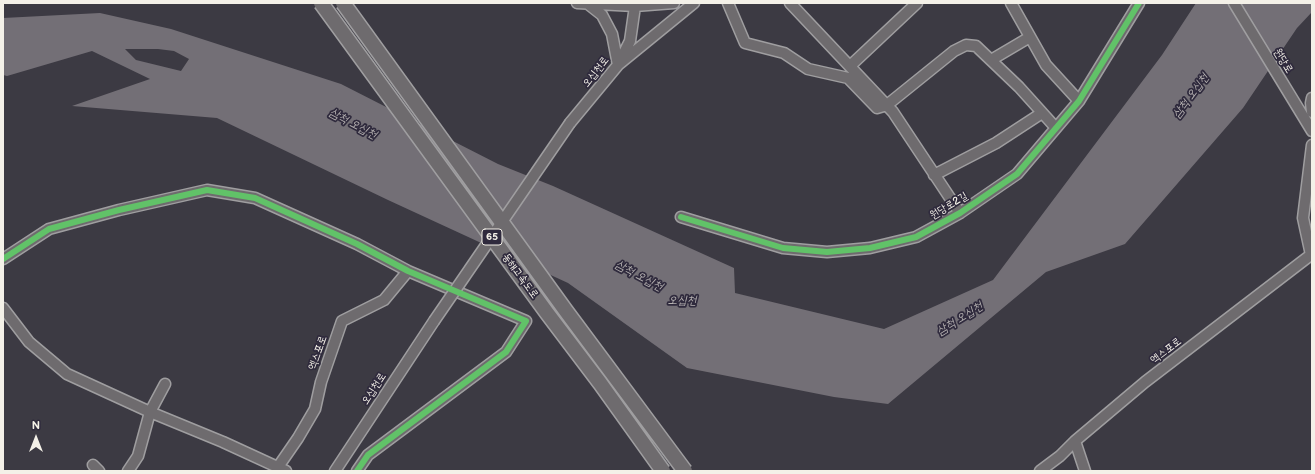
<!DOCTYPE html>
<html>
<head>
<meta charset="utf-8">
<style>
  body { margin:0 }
  #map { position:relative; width:1315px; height:474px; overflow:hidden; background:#3c3a43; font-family:"Balsamiq Sans",sans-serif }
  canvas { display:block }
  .frame { position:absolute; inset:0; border:4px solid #f4f1e8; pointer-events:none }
  .north { position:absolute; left:16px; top:418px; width:40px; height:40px; -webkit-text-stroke:3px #2f2a3d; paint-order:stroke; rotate:0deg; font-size:11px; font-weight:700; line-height:16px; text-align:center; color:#f4f1e8 }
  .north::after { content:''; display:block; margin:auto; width:14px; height:18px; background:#f4f1e8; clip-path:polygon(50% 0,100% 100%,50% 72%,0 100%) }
</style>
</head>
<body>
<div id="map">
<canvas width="1315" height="474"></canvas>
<div class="frame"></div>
<div class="north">N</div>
</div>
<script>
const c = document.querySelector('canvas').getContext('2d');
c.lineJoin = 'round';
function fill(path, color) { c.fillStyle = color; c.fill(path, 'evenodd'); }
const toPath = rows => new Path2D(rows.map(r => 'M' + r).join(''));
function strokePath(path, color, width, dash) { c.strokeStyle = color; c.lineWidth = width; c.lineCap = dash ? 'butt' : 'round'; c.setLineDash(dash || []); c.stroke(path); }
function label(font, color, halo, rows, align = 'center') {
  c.font = font + ' "Balsamiq Sans","Poor Story",sans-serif'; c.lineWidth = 3.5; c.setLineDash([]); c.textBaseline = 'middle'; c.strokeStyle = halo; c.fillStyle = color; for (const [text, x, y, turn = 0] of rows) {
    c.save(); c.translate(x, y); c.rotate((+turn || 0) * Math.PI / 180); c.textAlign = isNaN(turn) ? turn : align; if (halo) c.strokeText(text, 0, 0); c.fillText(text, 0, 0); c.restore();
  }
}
const water = toPath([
  [1196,3,1312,3,1312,12,1297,28,1243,108,1125,244,1046,272,888,404,834,397,687,368,568,283,388,200,217,118,72,106,150,79,92,51,7,76,3,75,3,18,100,13,171,29,341,84,498,164,553,186,734,268,735,293,884,329,993,280,1162,55],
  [125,49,158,49,174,51,189,59,181,71,136,60]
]);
const minor = toPath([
  [577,3,635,6,674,3],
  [728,3,745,43,784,53,808,69,848,78,877,108,887,105,954,51,966,45,976,46,1019,87,1056,128],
  [790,3,893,112,960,213],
  [1011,3,1046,65,1079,101],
  [1234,3,1312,131],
  [588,4,602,15,612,34,618,65,694,3],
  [991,60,1030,37],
  [850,66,917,3],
  [1312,98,1311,103,1312,112],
  [570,123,618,65,630,41,635,6],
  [934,175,996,143,1042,113],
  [681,217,783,248,827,252,870,248,916,237,960,213,1017,174,1079,101,1139,3],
  [1311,255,1303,218,1312,145],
  [3,259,49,229,119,210,207,190,255,198,357,244,408,271,526,321,506,352,368,455,357,471],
  [3,308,29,342,67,374,150,412,223,442,286,471],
  [1075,441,1085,471],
  [93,465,99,471],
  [128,471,138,456,150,412,165,384],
  [277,471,278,467,298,438,315,409,321,382,342,321,384,300,408,271],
  [335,471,434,321],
  [1040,471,1060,456,1075,441,1145,382,1312,254]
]);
const minorBridge = toPath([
  [434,321,570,123]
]);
const highwayBridge = toPath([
  [321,3,547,313,600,383,663,471],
  [343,3,566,311,685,471]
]);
const cycleway = toPath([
  [681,217,783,248,827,252,870,248,916,237,960,213,1017,174,1079,101,1139,3],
  [3,259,49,229,119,210,207,190,255,198,357,244,408,271,526,321,506,352,368,455,357,471]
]);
const shields = [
  [492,237,20]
];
const shieldNames = [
  ["65",492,237]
];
const streetNames = [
  ["원당로",1283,61,59],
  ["오십천로",596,72,-52],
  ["원당로2길",949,206,-31],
  ["동해고속도로",520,276,54],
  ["엑스포로",1166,351,-37],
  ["엑스포로",318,353,-70],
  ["오십천로",374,389,-57]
];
const waterNames = [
  ["삼척 오십천",1191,96,-53],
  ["삼척 오십천",353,124,28],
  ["삼척 오십천",639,276,28],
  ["오십천",682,301],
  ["삼척 오십천",960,319,-32]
];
fill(water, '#736f76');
strokePath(minor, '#9f9ea0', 13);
strokePath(minor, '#6e6b6e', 10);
strokePath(minorBridge, '#9f9ea0', 13, []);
strokePath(highwayBridge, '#9f9ea0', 17, []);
strokePath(minorBridge, '#6e6b6e', 10);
strokePath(highwayBridge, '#6e6b6e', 14);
strokePath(cycleway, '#61c268', 6);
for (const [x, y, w] of shields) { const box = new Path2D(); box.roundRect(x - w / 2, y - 8, w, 16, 3); c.fillStyle = '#2f2a3d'; c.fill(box); strokePath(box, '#f4f1e8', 1); }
label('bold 10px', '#f4f1e8', null, shieldNames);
label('11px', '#f4f1e8', '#2f2a3d', streetNames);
label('italic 12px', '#b6b2b2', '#2f2a3d', waterNames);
</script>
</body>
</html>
